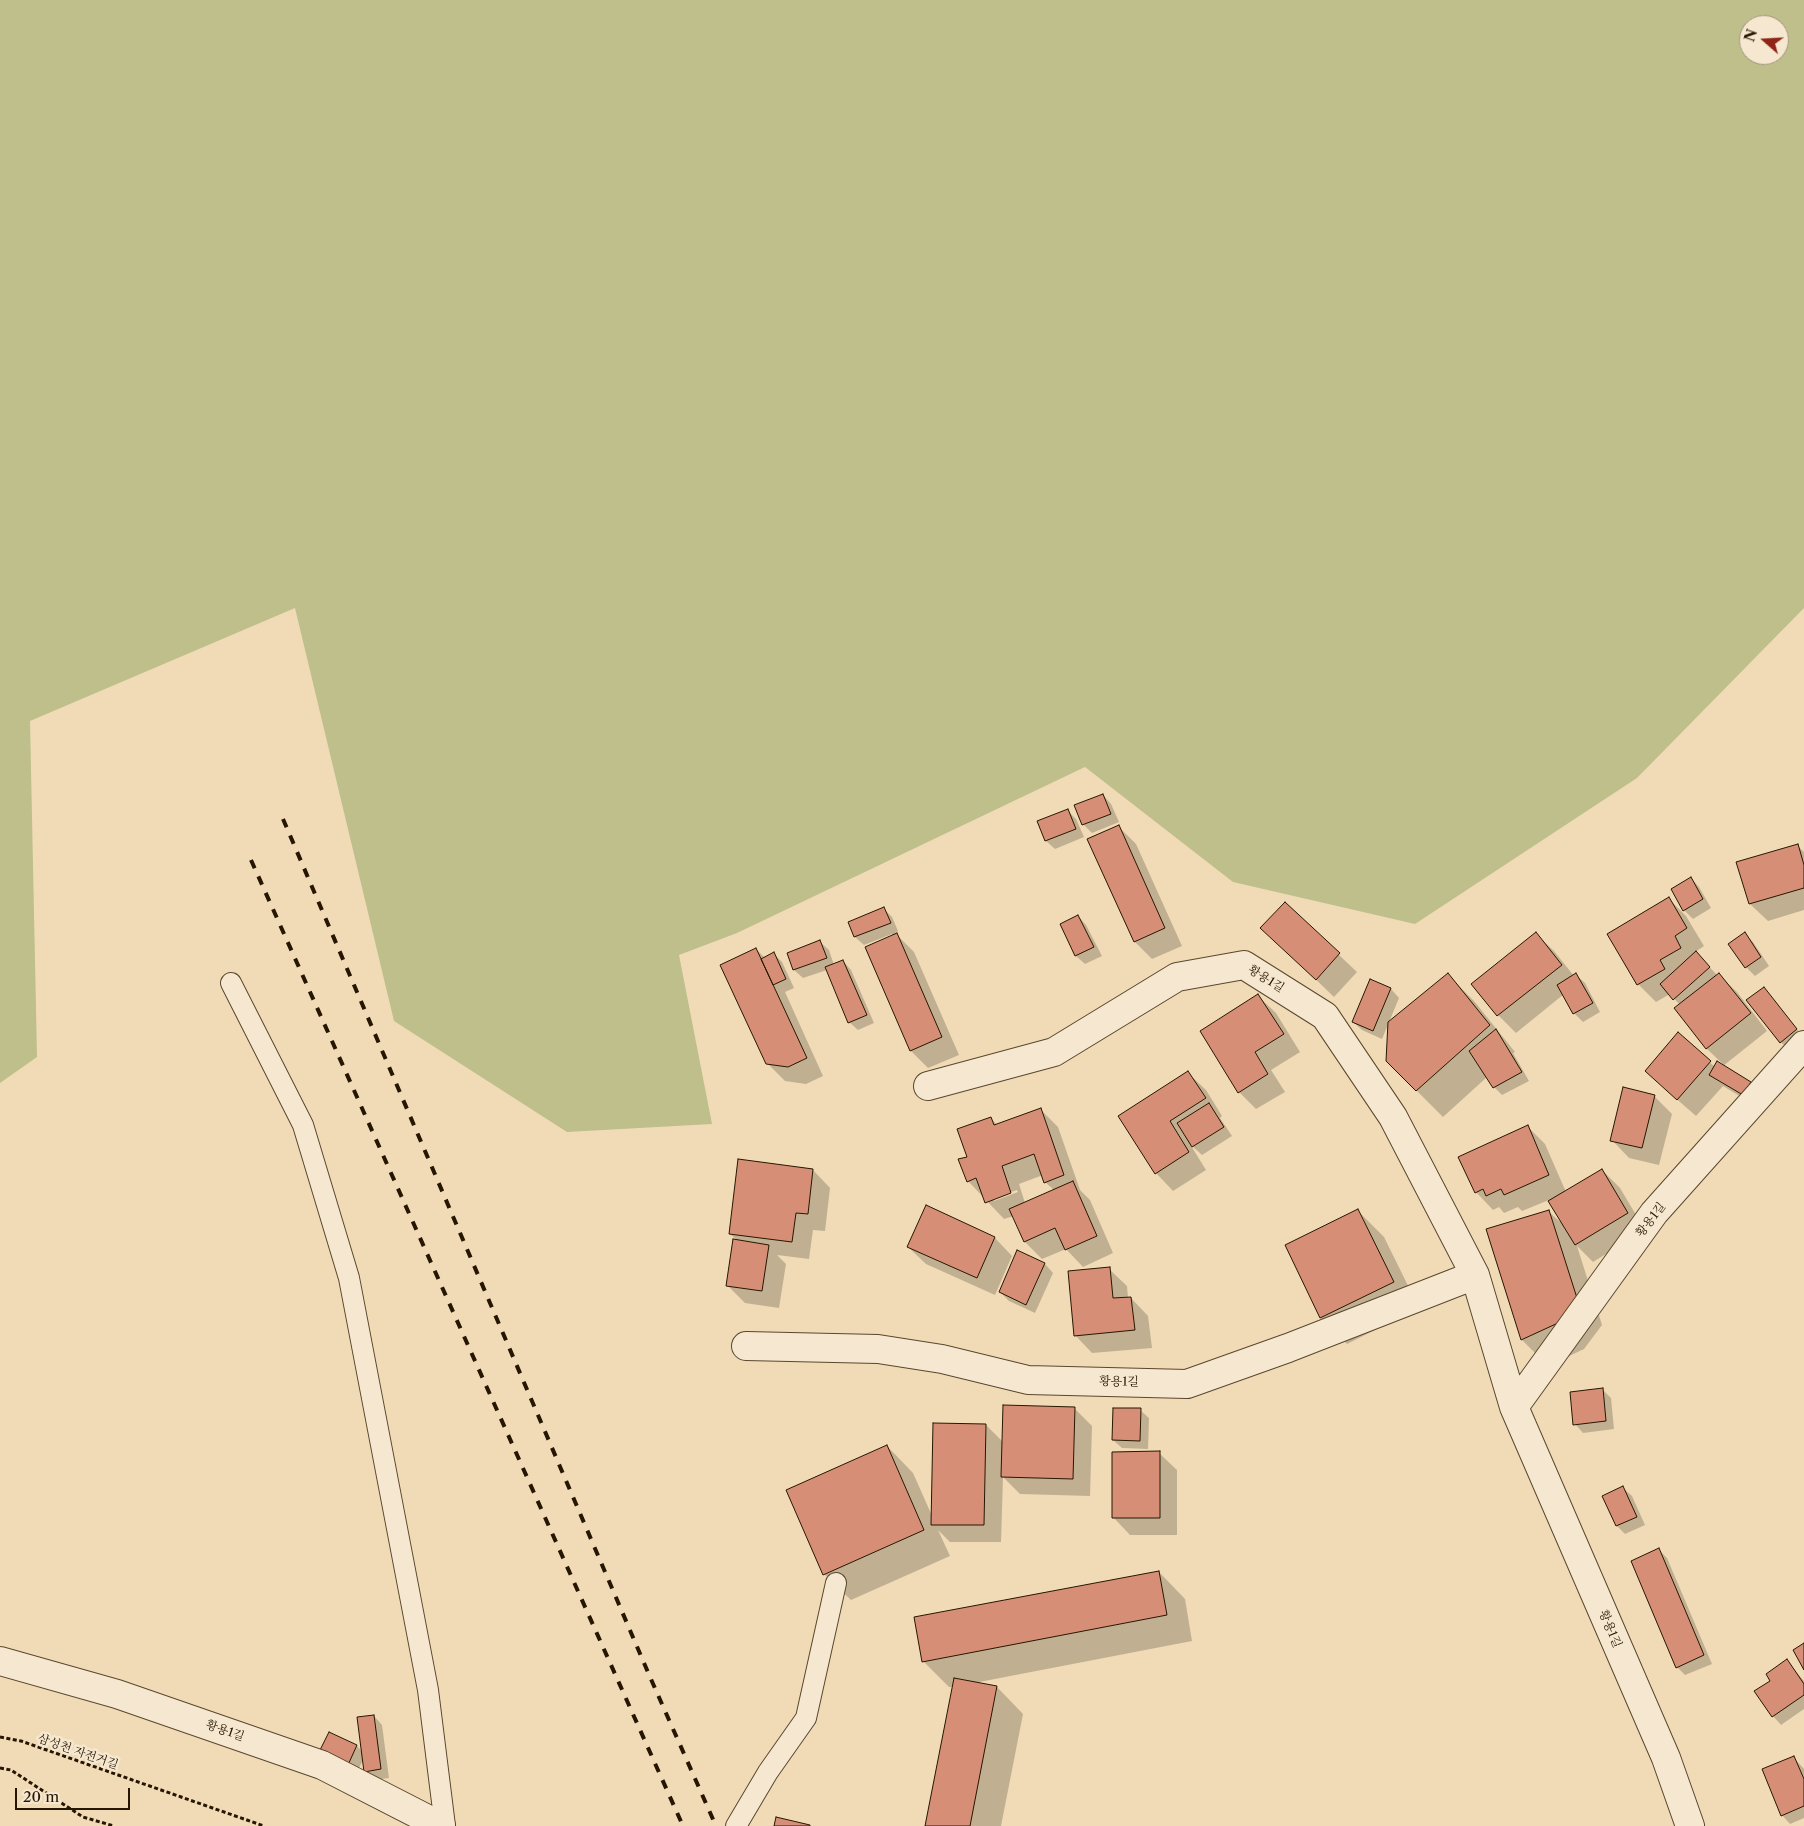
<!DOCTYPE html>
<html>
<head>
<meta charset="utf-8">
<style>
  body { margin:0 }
  #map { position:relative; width:1804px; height:1826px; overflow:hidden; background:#f1dbb6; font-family:"Libre Caslon Text",serif }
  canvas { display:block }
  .north { position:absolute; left:1739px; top:15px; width:50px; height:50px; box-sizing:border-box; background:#f6e8d0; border:1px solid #a3947d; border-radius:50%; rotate:289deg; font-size:14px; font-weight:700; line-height:20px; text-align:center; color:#261600 }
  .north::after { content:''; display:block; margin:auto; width:18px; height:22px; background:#8f2418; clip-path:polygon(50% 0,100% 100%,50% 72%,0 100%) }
  .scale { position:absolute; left:15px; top:1788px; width:115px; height:22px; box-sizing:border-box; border:2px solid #261600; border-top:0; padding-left:6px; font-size:15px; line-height:18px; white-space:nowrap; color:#261600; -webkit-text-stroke:4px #f6e8d0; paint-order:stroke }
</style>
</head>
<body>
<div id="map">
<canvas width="1804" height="1826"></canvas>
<div class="north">N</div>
<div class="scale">20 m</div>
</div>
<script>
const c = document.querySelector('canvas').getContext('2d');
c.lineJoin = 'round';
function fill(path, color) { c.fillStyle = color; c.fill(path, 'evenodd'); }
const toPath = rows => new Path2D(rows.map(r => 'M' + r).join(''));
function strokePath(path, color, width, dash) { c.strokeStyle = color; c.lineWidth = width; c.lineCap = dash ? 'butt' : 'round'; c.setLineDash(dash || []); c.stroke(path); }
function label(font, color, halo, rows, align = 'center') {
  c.font = font + ' "Libre Caslon Text","Noto Serif KR",serif'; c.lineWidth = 5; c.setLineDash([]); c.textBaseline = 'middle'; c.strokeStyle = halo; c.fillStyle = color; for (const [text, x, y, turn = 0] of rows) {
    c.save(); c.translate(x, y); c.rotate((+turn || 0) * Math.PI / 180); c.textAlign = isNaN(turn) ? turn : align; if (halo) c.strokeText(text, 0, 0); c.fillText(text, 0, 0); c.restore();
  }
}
const green = toPath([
  [0,0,1804,0,1804,608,1637,778,1415,924,1233,882,1085,767,737,933,679,955,712,1124,567,1132,394,1021,295,608,30,721,37,1057,0,1083],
  [1749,25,1779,25,1779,55,1749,55]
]);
const shadow = toPath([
  [1103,795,1111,804,1119,822,1092,833,1083,824],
  [1067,810,1076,819,1084,837,1055,849,1046,841,1039,822],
  [1118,826,1136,844,1182,946,1152,959,1135,942,1088,840],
  [1797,845,1804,852,1804,910,1768,921,1750,904,1738,863],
  [1691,878,1699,887,1711,908,1693,919,1684,910],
  [1668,898,1686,916,1704,946,1695,952,1718,976,1719,975,1737,992,1767,1031,1723,1066,1750,1083,1758,1091,1751,1103,1723,1086,1696,1116,1664,1088,1678,1034,1715,1067,1724,1065,1706,1048,1680,1005,1670,994,1656,1002,1638,984,1608,934],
  [1285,904,1357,972,1334,997,1280,945],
  [884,909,892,917,898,931,895,933,914,952,959,1055,928,1068,911,1051,892,934,864,945,855,937,850,923],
  [1078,916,1086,925,1102,956,1085,964,1076,956,1061,925],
  [1536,934,1554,951,1574,976,1576,975,1585,983,1600,1012,1583,1022,1574,1013,1564,994,1516,1033,1498,1015,1473,984],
  [1745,934,1753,942,1769,966,1755,976,1746,967,1730,944],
  [820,942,829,950,834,965,843,961,851,970,874,1023,858,1030,849,1022,827,970,803,978,794,970,788,953],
  [756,949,765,958,774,954,782,962,794,988,785,992,823,1076,806,1084,785,1081,767,1063],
  [1448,975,1474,1001,1515,1052,1513,1053,1529,1081,1502,1095,1494,1087,1487,1077,1443,1117,1387,1061],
  [1371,981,1391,989,1399,998,1382,1039,1362,1030,1353,1022],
  [1764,989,1804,1038,1789,1051,1781,1042],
  [1258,996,1276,1013,1300,1052,1271,1070,1285,1092,1256,1109,1239,1092],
  [1188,1073,1206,1090,1222,1116,1220,1118,1232,1136,1202,1155,1190,1144,1206,1170,1173,1191,1156,1173,1119,1117],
  [1654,1096,1672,1114,1659,1165,1629,1158,1612,1140],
  [1040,1109,1058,1127,1080,1190,1090,1200,1113,1253,1083,1267,1066,1249,1042,1259,1025,1242,1014,1216,1004,1219,968,1181,968,1157,991,1118,997,1125],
  [1043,1175,1045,1182,1054,1190,1025,1203,1019,1184],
  [1017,1190,1018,1192,994,1201,994,1198],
  [1528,1127,1545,1144,1566,1192,1602,1170,1620,1188,1645,1230,1593,1262,1577,1246,1602,1325,1584,1349,1548,1366,1522,1340,1548,1211,1566,1227,1549,1200,1522,1211,1518,1207,1504,1213,1499,1207,1493,1210,1476,1192],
  [813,1170,830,1188,825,1231,813,1230,809,1259,777,1255,786,1264,779,1308,745,1303,727,1285,738,1241,730,1234],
  [926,1207,995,1238,1012,1256,995,1295,926,1264,908,1247],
  [1358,1211,1384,1237,1419,1308,1347,1344,1321,1318,1286,1246],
  [1018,1252,1045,1264,1053,1273,1035,1313,1009,1301,1000,1292],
  [1109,1269,1127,1286,1128,1298,1131,1298,1148,1316,1152,1348,1092,1353,1075,1335],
  [1602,1389,1611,1398,1614,1429,1583,1433,1575,1424],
  [1074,1408,1092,1426,1090,1496,1020,1494,1003,1477,1001,1542,950,1542,938,1530,950,1556,851,1600,824,1574,887,1446,913,1473,933,1518,986,1425,1004,1443],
  [1140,1410,1149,1418,1148,1449,1122,1448,1113,1440],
  [1159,1453,1177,1470,1177,1535,1130,1535,1113,1517],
  [1623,1488,1632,1496,1645,1525,1625,1534,1617,1526,1604,1497],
  [1659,1550,1667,1558,1712,1664,1685,1675,1677,1667],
  [1159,1572,1185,1599,1192,1641,974,1683,997,1687,1023,1714,1001,1826,926,1826,953,1687,949,1687,923,1661],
  [1787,1661,1804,1681,1804,1709,1781,1725,1773,1716,1772,1681],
  [374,1716,382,1725,389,1778,374,1780,365,1771,364,1758,357,1772,321,1752,357,1746,363,1752],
  [1794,1758,1804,1769,1804,1818,1790,1824,1782,1815]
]);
const building = toPath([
  [1103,794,1111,814,1082,825,1074,805,1103,794],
  [1068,809,1076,829,1045,841,1037,821,1068,809],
  [1119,825,1165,928,1134,942,1087,839,1119,825],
  [1798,844,1804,865,1804,888,1749,904,1736,862,1798,844],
  [1691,877,1703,899,1683,911,1671,889,1691,877],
  [1669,897,1687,928,1675,936,1681,948,1660,960,1665,969,1637,985,1607,934,1669,897],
  [1285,902,1340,953,1316,980,1260,928,1285,902],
  [884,907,891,923,854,937,848,922,884,907],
  [1078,915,1094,947,1075,956,1060,924,1078,915],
  [1536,932,1562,965,1497,1016,1471,984,1536,932],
  [1745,932,1761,957,1745,968,1728,944,1745,932],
  [897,933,942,1037,910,1051,865,947,897,933],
  [820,940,827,958,793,970,787,953,820,940],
  [756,948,807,1058,788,1067,766,1064,720,965,756,948],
  [1696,951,1710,967,1673,1000,1660,984,1696,951],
  [774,952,786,979,773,985,761,959,774,952],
  [843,960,867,1015,848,1023,825,967,843,960],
  [1448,973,1490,1025,1416,1091,1386,1061,1388,1022,1448,973],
  [1576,973,1593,1003,1573,1014,1557,985,1576,973],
  [1719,973,1751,1013,1706,1049,1674,1008,1719,973],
  [1370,979,1391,988,1373,1031,1352,1022,1370,979],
  [1764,987,1797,1029,1780,1043,1746,1000,1764,987],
  [1258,994,1284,1034,1255,1052,1268,1074,1238,1093,1200,1031,1258,994],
  [1496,1029,1522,1072,1493,1088,1469,1051,1496,1029],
  [1678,1032,1711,1061,1677,1100,1645,1071,1678,1032],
  [1717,1061,1751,1082,1743,1095,1709,1075,1717,1061],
  [1188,1071,1206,1098,1170,1121,1189,1152,1155,1174,1118,1116,1188,1071],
  [1623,1087,1655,1095,1642,1148,1610,1141,1623,1087],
  [1209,1103,1224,1127,1192,1147,1177,1123,1209,1103],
  [1041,1108,1064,1175,1044,1183,1034,1154,1002,1166,1011,1193,985,1203,976,1178,967,1182,958,1159,967,1157,957,1129,991,1117,994,1125,1041,1108],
  [1528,1125,1549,1175,1504,1195,1501,1189,1486,1196,1483,1189,1475,1193,1458,1157,1528,1125],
  [738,1159,813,1169,808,1214,796,1213,792,1242,729,1234,738,1159],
  [1602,1169,1628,1213,1575,1245,1548,1201,1602,1169],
  [1073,1181,1097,1236,1065,1250,1055,1228,1024,1242,1009,1209,1073,1181],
  [926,1205,995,1237,977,1278,907,1247,926,1205],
  [1358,1209,1394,1282,1320,1318,1285,1245,1358,1209],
  [1549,1210,1577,1298,1558,1323,1521,1340,1486,1229,1549,1210],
  [733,1239,769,1245,762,1291,726,1286,733,1239],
  [1017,1250,1045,1263,1026,1305,999,1292,1017,1250],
  [1110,1267,1113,1298,1131,1297,1135,1330,1074,1336,1068,1271,1110,1267],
  [1603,1388,1606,1421,1573,1425,1570,1392,1603,1388],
  [1003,1405,1075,1407,1073,1479,1001,1477,1003,1405],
  [1113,1408,1141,1408,1140,1441,1112,1440,1113,1408],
  [933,1423,986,1424,984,1525,931,1525,933,1423],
  [887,1445,924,1530,823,1575,786,1490,887,1445],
  [1160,1451,1160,1518,1112,1518,1112,1452,1160,1451],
  [1623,1486,1637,1517,1616,1526,1602,1496,1623,1486],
  [1659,1548,1704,1655,1676,1668,1631,1561,1659,1548],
  [1159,1571,1167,1615,922,1662,914,1617,1159,1571],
  [1804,1643,1804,1670,1793,1650,1804,1643],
  [1787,1659,1804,1684,1804,1695,1772,1717,1754,1691,1770,1681,1766,1674,1787,1659],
  [954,1678,997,1686,970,1826,925,1826,954,1678],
  [374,1715,381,1769,364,1772,357,1717,374,1715],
  [329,1732,357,1745,348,1765,319,1752,329,1732],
  [1794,1756,1804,1779,1804,1806,1781,1816,1762,1769,1794,1756],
  [776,1817,810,1825,810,1826,774,1826,776,1817]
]);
const path = toPath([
  [0,1737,21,1741,264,1826],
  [0,1768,11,1770,83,1817,114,1826]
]);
const service = toPath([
  [231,983,303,1125,349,1278,428,1690,445,1826],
  [736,1826,768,1772,806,1718,836,1583]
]);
const minor = toPath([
  [928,1086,1054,1052,1177,977,1244,965,1325,1016,1393,1117,1475,1275,1514,1407,1666,1758,1690,1826],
  [746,1346,878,1349,942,1359,1028,1380,1187,1384,1288,1348,1475,1275],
  [1514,1407,1654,1213,1804,1045],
  [0,1661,117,1694,322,1765,441,1826]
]);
const rail = toPath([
  [283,819,650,1677,716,1826],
  [251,860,683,1826]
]);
const streetNames = [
  ["황용1길",1266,979,32],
  ["황용1길",1651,1220,-52],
  ["황용1길",1119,1382,1],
  ["황용1길",1610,1629,67],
  ["황용1길",225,1731,19],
  ["삼성천 자전거길",78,1752,19]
];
fill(green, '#bebf8b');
fill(shadow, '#0003');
fill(building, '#d68f76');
strokePath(building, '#261600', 1);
strokePath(service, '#59472e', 22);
strokePath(minor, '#59472e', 30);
strokePath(path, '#261600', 3, [4, 2.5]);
strokePath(service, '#f6e8d0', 20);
strokePath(minor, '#f6e8d0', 28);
strokePath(rail, '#261600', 4, [9, 9]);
label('12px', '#261600', '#f6e8d0', streetNames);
</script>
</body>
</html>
